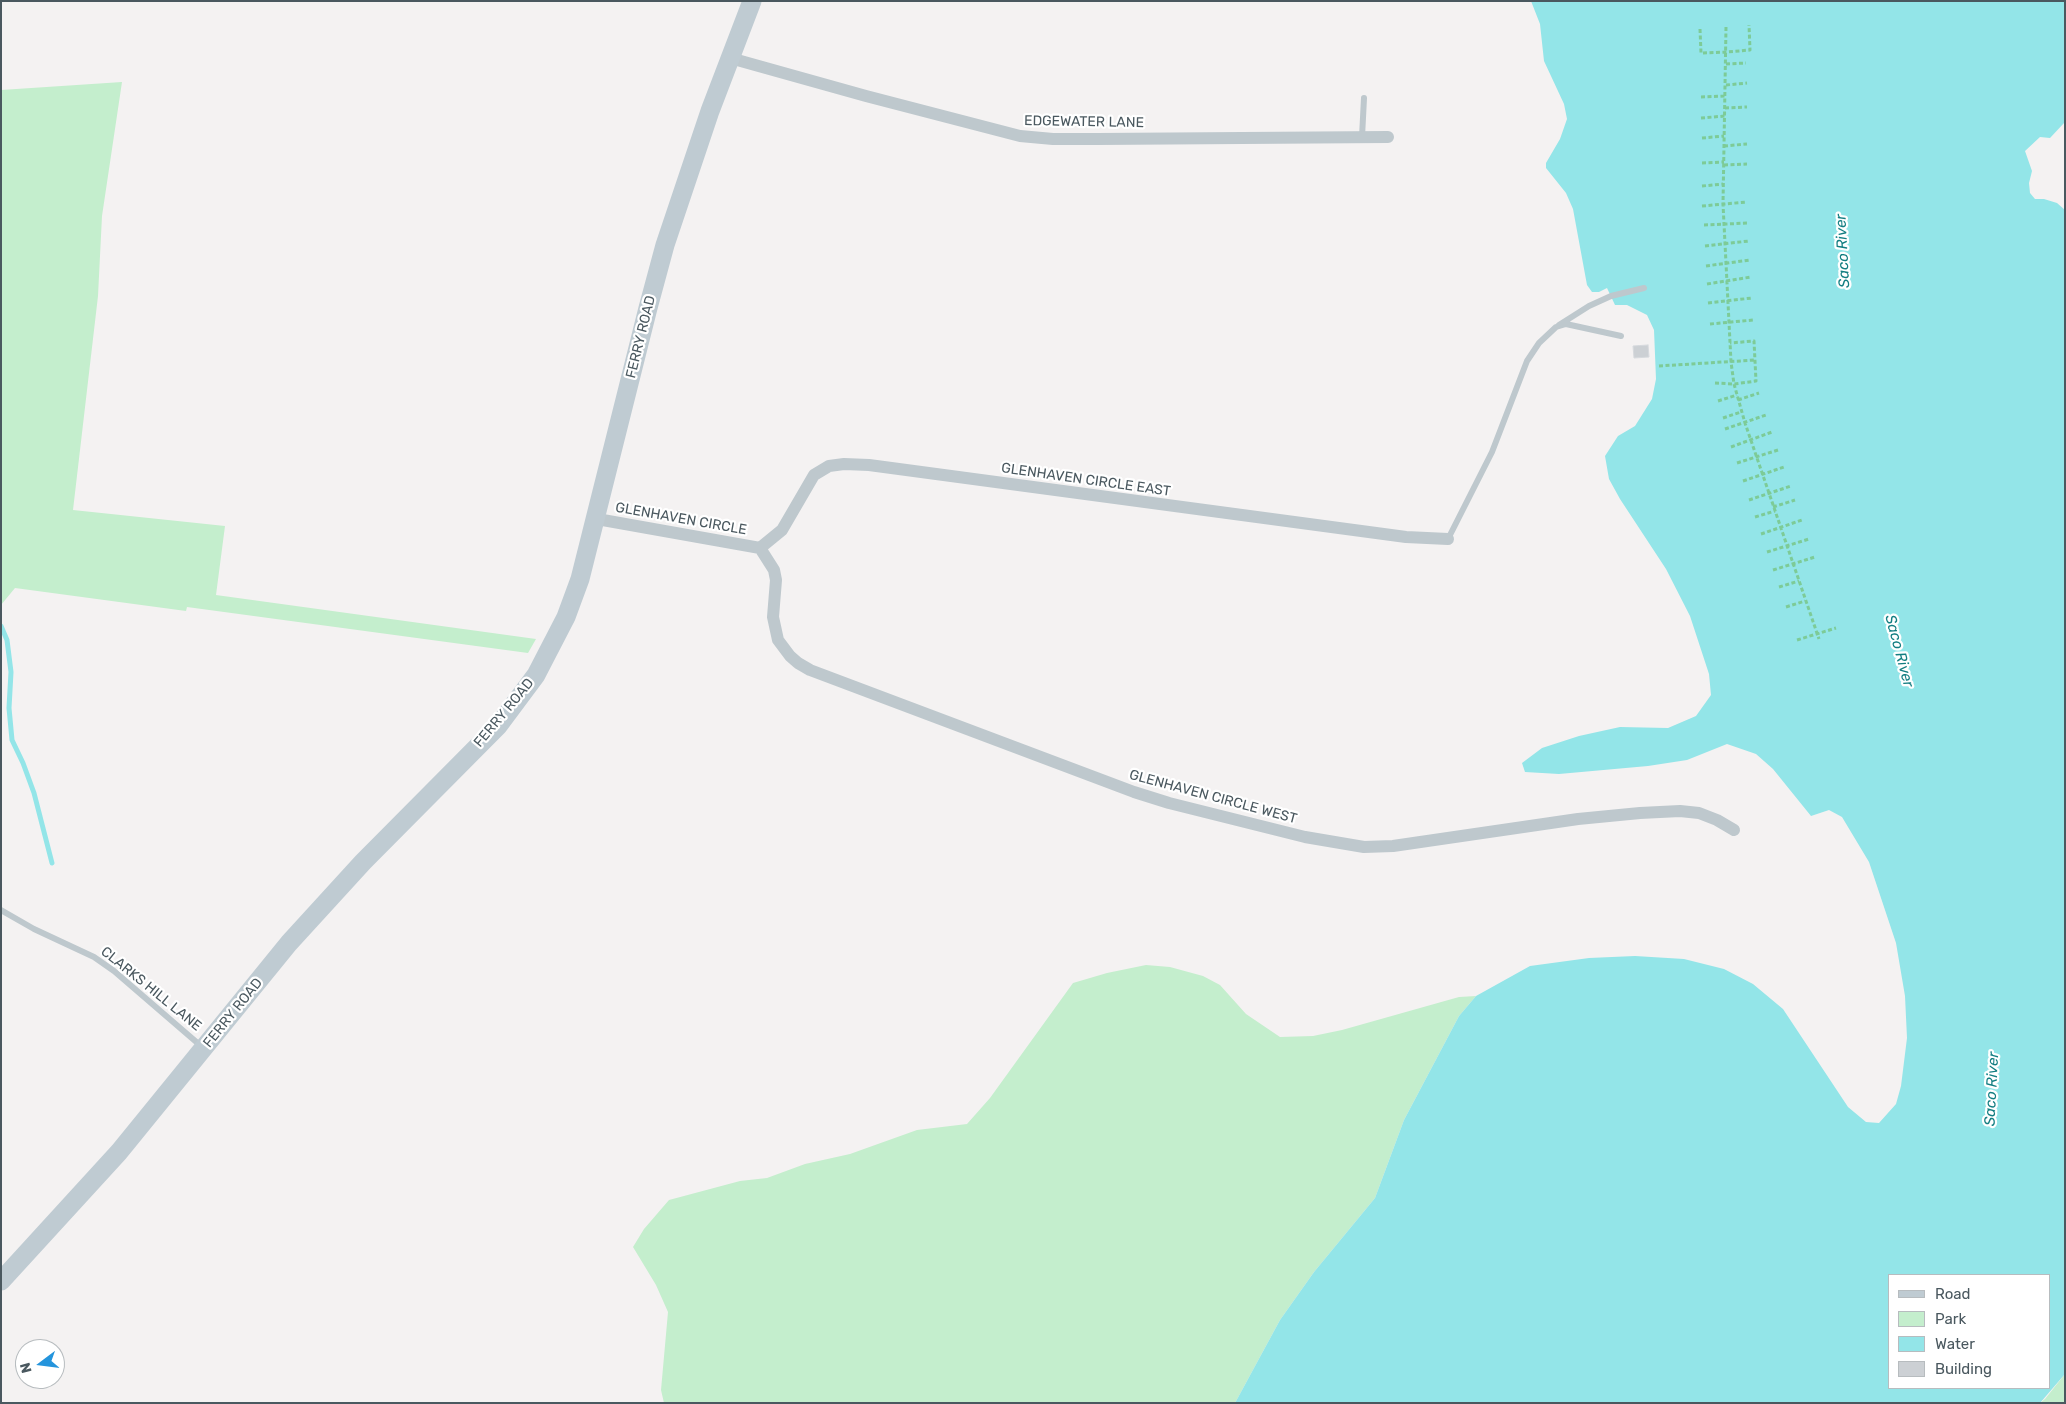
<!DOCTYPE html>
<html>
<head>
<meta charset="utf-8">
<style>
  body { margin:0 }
  #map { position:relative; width:2066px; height:1404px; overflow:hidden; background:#f4f2f2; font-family:Rubik,sans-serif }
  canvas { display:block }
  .frame { position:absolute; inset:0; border:2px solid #4a585f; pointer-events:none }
  .legend { position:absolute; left:1888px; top:1274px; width:162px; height:115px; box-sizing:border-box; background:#fff; border:1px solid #b7bcbf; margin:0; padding:6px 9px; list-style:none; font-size:15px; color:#4a585f }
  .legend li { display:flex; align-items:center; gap:10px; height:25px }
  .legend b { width:25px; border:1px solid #b7bcbf }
  .north { position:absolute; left:15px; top:1339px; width:50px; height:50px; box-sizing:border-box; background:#fff; border:1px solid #b7bcbf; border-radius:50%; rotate:255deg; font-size:14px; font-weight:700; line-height:20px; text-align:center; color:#4a585f }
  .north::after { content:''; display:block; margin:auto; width:18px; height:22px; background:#2494dc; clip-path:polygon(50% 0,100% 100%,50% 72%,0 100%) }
</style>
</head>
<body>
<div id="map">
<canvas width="2066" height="1404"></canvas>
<div class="frame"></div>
<ul class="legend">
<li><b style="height:6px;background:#bfcbd2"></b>Road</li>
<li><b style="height:14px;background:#c4eecd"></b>Park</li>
<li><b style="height:14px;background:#93e5e8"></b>Water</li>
<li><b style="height:14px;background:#ccd0d4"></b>Building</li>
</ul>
<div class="north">N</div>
</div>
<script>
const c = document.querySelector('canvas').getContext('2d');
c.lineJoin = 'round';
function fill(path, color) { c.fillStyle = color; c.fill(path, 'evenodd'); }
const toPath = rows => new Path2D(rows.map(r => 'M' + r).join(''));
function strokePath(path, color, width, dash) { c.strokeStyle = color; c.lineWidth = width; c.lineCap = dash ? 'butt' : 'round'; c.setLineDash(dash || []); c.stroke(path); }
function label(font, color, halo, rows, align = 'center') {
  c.font = font + ' Rubik,sans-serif'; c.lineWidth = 4.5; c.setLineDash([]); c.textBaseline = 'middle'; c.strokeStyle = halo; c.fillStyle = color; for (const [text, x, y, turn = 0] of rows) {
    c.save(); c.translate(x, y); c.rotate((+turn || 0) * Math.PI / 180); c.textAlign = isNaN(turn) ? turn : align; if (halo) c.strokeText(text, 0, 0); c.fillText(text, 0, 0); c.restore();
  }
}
const green = toPath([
  [122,82,102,216,98,296,73,510,225,526,216,595,536,639,528,653,187,607,186,611,15,588,1,605,1,90],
  [1146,965,1170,967,1203,976,1220,985,1246,1014,1280,1037,1313,1036,1342,1030,1459,997,1476,996,1459,1016,1404,1120,1375,1198,1314,1272,1280,1320,1235,1403,664,1403,661,1390,668,1312,656,1285,633,1247,644,1229,669,1200,740,1181,767,1178,805,1164,850,1154,917,1130,967,1124,990,1098,1073,983,1107,973],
  [2065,1374,2065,1403,2040,1403,2045,1399]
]);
const water = toPath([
  [1531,1,2065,1,2065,122,2050,138,2040,137,2025,151,2032,171,2029,183,2030,193,2035,199,2044,199,2057,203,2065,210,2065,1374,2040,1403,1235,1403,1280,1320,1314,1272,1375,1198,1404,1120,1459,1016,1476,996,1530,966,1589,958,1635,956,1684,959,1724,969,1753,984,1783,1009,1848,1107,1866,1122,1879,1123,1896,1104,1901,1086,1907,1038,1905,996,1896,943,1869,862,1842,817,1829,810,1811,816,1773,769,1756,754,1727,744,1687,760,1648,766,1559,774,1525,772,1522,763,1542,748,1579,736,1620,727,1668,728,1696,716,1711,695,1709,674,1690,616,1666,569,1620,499,1609,479,1605,456,1618,436,1635,426,1652,399,1656,379,1654,330,1647,315,1627,305,1615,305,1607,288,1599,292,1592,292,1587,285,1573,209,1566,193,1546,168,1546,163,1560,139,1567,119,1564,104,1544,61,1540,24],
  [1890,1275,2050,1275,2050,1388,1890,1388]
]);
const stream = toPath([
  [1,626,7,640,11,672,9,708,12,740,23,763,34,793,52,863]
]);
const building = toPath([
  [1648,345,1649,357,1634,358,1633,346,1648,345]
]);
const path = toPath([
  [1726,27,1723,204,1731,362,1734,384,1745,423,1819,639],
  [1700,29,1701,53,1726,52,1750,50,1749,25],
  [1726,64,1746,63],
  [1726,85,1747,83],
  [1701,97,1725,96],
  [1725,108,1747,107],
  [1701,118,1725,116],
  [1702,138,1724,136],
  [1724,146,1747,144],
  [1702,163,1724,162],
  [1724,165,1747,164],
  [1702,186,1723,184],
  [1702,206,1747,202],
  [1704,225,1748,223],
  [1705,246,1749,241],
  [1706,266,1750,260],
  [1707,284,1751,277],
  [1708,303,1752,298],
  [1710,324,1753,320],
  [1659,366,1755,360],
  [1715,383,1734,384,1756,381,1754,341,1730,343],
  [1738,400,1759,393],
  [1718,401,1737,395],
  [1723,418,1741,412],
  [1725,429,1766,415],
  [1731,447,1772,432],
  [1737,463,1778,450],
  [1743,481,1784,467],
  [1749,500,1791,486],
  [1773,507,1795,500],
  [1755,517,1775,511],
  [1761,534,1802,520],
  [1767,552,1809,539],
  [1773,570,1815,557],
  [1779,587,1799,581],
  [1786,607,1805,601],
  [1797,640,1836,628]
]);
const service = toPath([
  [1362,137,1364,98],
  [1559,325,1589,306,1611,296,1644,288],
  [1448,539,1492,452,1527,361,1539,343,1556,327,1566,324,1621,336],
  [1,910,34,929,94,957,114,971,201,1046]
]);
const minor = toPath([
  [730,58,866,96,1020,136,1053,139,1097,139,1388,137],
  [597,519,760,548],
  [760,548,774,570,776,580,773,617,778,640,790,656,798,663,810,670,1134,792,1169,803,1305,837,1364,847,1393,846,1578,819,1640,813,1680,811,1699,813,1717,820,1734,830],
  [760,548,782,530,814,475,829,466,844,464,869,465,1406,537,1448,539]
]);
const secondary = toPath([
  [1,1281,119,1152,289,943,363,862,498,726,536,675,566,617,580,579,648,308,665,245,710,111,752,1]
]);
const streetNames = [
  ["EDGEWATER LANE",1084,122,1],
  ["FERRY ROAD",641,337,-76],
  ["GLENHAVEN CIRCLE EAST",1086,480,8],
  ["GLENHAVEN CIRCLE",681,519,10],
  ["FERRY ROAD",504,713,-50],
  ["GLENHAVEN CIRCLE WEST",1213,797,15],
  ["CLARKS HILL LANE",151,989,39],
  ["FERRY ROAD",233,1013,-51]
];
const waterNames = [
  ["Saco River",1843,251,-93],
  ["Saco River",1899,651,75],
  ["Saco River",1992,1089,-87]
];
fill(green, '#c4eecd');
fill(water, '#93e5e8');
strokePath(stream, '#93e5e8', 5);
fill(building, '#ccd0d4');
strokePath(building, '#d6d9dd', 1);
strokePath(path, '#7dcb97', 3, [4, 2.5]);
strokePath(service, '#bec8cd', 6);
strokePath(minor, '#bec8cd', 12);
strokePath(secondary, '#bfcbd2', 19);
label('14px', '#4a585f', '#fff', streetNames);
label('italic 15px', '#137e82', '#fff', waterNames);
</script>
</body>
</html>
